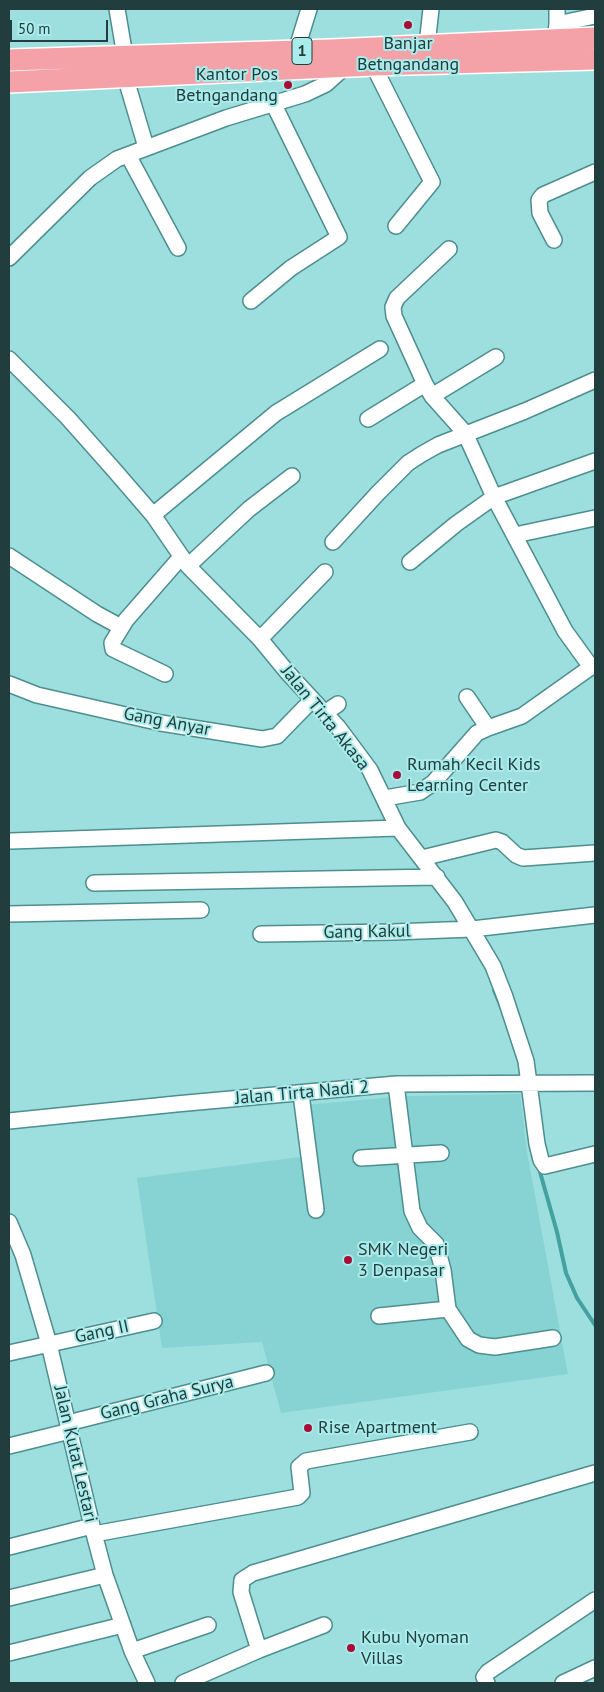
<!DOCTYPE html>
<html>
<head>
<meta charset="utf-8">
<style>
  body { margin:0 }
  #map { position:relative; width:604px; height:1692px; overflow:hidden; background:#9ddfde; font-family:"PT Sans",sans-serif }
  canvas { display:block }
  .frame { position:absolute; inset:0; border:10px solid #223d3d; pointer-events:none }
  .scale { position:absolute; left:10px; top:20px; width:98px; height:22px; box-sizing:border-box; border:2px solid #223d3d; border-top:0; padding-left:6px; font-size:15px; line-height:18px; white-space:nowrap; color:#223d3d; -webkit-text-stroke:4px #aaeceb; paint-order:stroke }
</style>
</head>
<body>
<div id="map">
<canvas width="604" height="1692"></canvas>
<div class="frame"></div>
<div class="scale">50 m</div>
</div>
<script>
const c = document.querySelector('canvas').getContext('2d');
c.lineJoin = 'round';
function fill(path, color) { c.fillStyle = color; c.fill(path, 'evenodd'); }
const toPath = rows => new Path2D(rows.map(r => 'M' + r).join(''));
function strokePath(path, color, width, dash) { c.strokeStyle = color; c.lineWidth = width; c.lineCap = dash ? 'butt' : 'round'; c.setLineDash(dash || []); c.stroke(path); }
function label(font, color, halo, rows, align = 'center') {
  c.font = font + ' "PT Sans",sans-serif'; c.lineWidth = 4; c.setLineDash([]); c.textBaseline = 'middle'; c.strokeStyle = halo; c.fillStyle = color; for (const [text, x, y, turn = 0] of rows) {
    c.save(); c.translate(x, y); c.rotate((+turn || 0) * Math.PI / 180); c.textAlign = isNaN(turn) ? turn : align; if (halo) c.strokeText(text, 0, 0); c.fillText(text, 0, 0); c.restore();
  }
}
const built = toPath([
  [520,1094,527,1152,568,1374,281,1413,262,1342,162,1348,137,1178,300,1157,294,1106,405,1096]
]);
const stream = toPath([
  [494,990,501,1007],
  [540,1172,557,1232,566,1273,577,1298,595,1325]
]);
const minor = toPath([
  [117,9,125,56],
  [557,9,557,24],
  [555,40,557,24,595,16],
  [427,45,431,9],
  [296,51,309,9],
  [373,65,432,182,396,226],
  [125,76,146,147],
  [128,155,178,248],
  [554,240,540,213,539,200,543,195,595,172],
  [449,249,397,298,393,307,394,316,425,384,432,396,465,433,494,497,565,631,591,667],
  [9,258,90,178,117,159,226,118,305,94,326,84,345,67],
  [251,301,291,268,339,237,273,103],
  [9,359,68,418,115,471,153,515,188,566,260,639,288,673,338,727,370,770,398,828,455,902,493,966,505,997,526,1061,537,1144,541,1160,545,1166,595,1154],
  [432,396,496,357],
  [368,419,425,384],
  [153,515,276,413,380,349],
  [515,535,595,518],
  [333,542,378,493,408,463,422,454,438,445,525,411,595,380],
  [9,556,97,614,121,627],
  [410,562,456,524,494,497,595,461],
  [188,566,249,509,292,476],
  [260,639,325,572],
  [165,674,113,649,112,643,126,620,181,557],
  [9,684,37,695,161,723,262,739,277,736,312,700],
  [467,697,488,728],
  [325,713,338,704],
  [385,798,420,792,433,783,477,733,488,728,522,716,591,667,595,667],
  [11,841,398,828],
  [422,858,496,840,502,842,516,855,523,858,595,853],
  [94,883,437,877],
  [9,914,201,910],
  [261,934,394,932,472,929,595,915],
  [396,1084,412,1211,420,1228,436,1244,443,1270,448,1309],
  [301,1094,316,1210],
  [9,1121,176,1104,396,1084,595,1083],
  [361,1158,441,1153],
  [9,1222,23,1255,49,1344,92,1526,105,1575,132,1651,147,1683],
  [379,1316,448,1309,468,1339,479,1345,495,1347,553,1338],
  [9,1353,154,1321],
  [68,1423,266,1373],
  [9,1446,70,1431],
  [94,1534,298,1497,302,1493,299,1467,306,1461,470,1432],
  [9,1547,92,1526],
  [9,1598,105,1575],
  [259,1650,241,1592,242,1580,253,1573,595,1473],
  [132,1651,208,1625],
  [9,1653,123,1625],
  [183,1683,259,1650,324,1625],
  [487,1683,484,1677,488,1672,595,1600],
  [563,1683,595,1668]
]);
const highway = toPath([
  [9,60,331,50,595,38],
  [9,82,373,65,595,59]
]);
const markers = [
  [408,25,5,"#a70d37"],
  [288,85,5,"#a70d37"],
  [397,775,5,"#a70d37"],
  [348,1260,5,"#a70d37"],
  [308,1428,5,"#a70d37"],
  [351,1648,5,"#a70d37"]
];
const shields = [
  [302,51,20]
];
const shieldNames = [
  ["1",302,51]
];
const poiNames = [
  ["Banjar",408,44,"center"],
  ["Betngandang",408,65,"center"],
  ["Kantor Pos",278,75,"right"],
  ["Betngandang",278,96,"right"],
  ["Rumah Kecil Kids",407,765],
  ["Learning Center",407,786],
  ["SMK Negeri",358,1250],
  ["3 Denpasar",358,1271],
  ["Rise Apartment",318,1428],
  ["Kubu Nyoman",361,1638],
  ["Villas",361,1659]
];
const streetNames = [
  ["Jalan Tirta Akasa",325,718,51],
  ["Gang Anyar",167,722,11],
  ["Gang Kakul",367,932,-1],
  ["Jalan Tirta Nadi 2",302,1093,-5],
  ["Gang II",102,1332,-12],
  ["Gang Graha Surya",167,1398,-14],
  ["Jalan Kutat Lestari",75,1454,77]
];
fill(built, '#87d2d2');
strokePath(stream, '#44a1a1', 4);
strokePath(minor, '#4d8e8e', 18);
strokePath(highway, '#fff', 24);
strokePath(minor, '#fff', 15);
strokePath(highway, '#f4a2a7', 21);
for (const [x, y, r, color] of markers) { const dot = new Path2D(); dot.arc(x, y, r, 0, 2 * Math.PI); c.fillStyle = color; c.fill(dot); strokePath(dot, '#aaeceb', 2); }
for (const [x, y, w] of shields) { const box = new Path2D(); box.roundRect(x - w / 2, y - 13.5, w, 27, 4); c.fillStyle = '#aaeceb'; c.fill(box); strokePath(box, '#223d3d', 1); }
label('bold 16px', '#223d3d', null, shieldNames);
label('18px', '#223d3d', '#aaeceb', poiNames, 'left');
label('18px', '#223d3d', '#aaeceb', streetNames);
</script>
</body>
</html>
